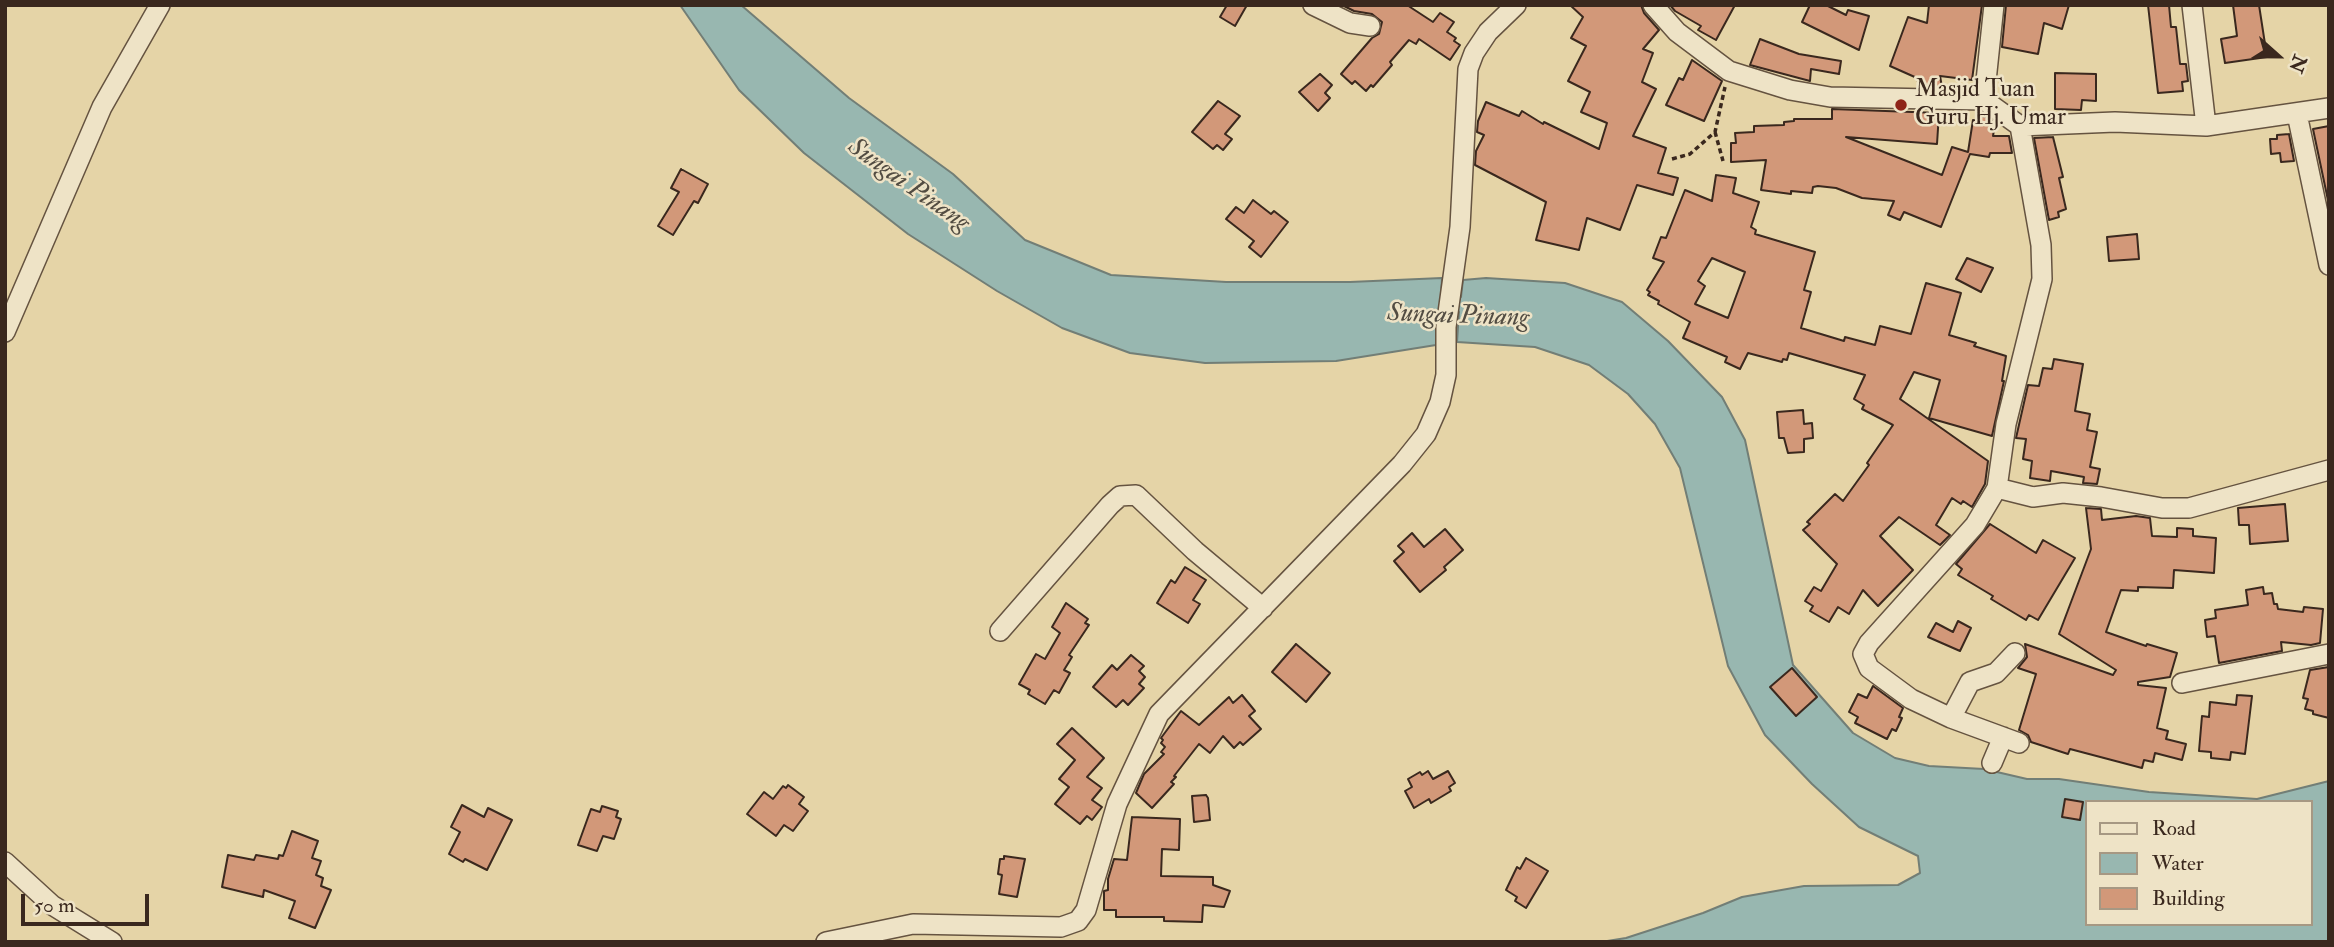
<!DOCTYPE html>
<html>
<head>
<meta charset="utf-8">
<style>
  body { margin:0 }
  #map { position:relative; width:2334px; height:947px; overflow:hidden; background:#e5d4a7; font-family:"IM FELL Double Pica",serif }
  canvas { display:block }
  .frame { position:absolute; inset:0; border:7px solid #3a281e; pointer-events:none }
  .legend { position:absolute; left:2085px; top:800px; width:228px; height:126px; box-sizing:border-box; background:#eee3c6; border:2px solid #a69883; margin:0; padding:9px 12px; list-style:none; font-size:21px; color:#3a281e }
  .legend li { display:flex; align-items:center; gap:14px; height:35px }
  .legend b { width:35px; border:2px solid #a69883 }
  .north { position:absolute; left:2243px; top:21px; width:70px; height:70px; -webkit-text-stroke:5px #eee3c6; paint-order:stroke; rotate:111deg; font-size:19px; font-weight:700; line-height:28px; text-align:center; color:#3a281e }
  .north::after { content:''; display:block; margin:auto; width:24px; height:32px; background:#3a281e; clip-path:polygon(50% 0,100% 100%,50% 72%,0 100%) }
  .scale { position:absolute; left:21px; top:894px; width:128px; height:32px; box-sizing:border-box; border:4px solid #3a281e; border-top:0; padding-left:9px; font-size:21px; line-height:24px; white-space:nowrap; color:#3a281e; -webkit-text-stroke:5px #eee3c6; paint-order:stroke }
</style>
</head>
<body>
<div id="map">
<canvas width="2334" height="947"></canvas>
<div class="frame"></div>
<ul class="legend">
<li><b style="height:9px;background:#eee3c6"></b>Road</li>
<li><b style="height:19px;background:#98b7b0"></b>Water</li>
<li><b style="height:19px;background:#d29879"></b>Building</li>
</ul>
<div class="north">N</div>
<div class="scale">50 m</div>
</div>
<script>
const c = document.querySelector('canvas').getContext('2d');
c.lineJoin = 'round';
function fill(path, color) { c.fillStyle = color; c.fill(path, 'evenodd'); }
const toPath = rows => new Path2D(rows.map(r => 'M' + r).join(''));
function strokePath(path, color, width, dash) { c.strokeStyle = color; c.lineWidth = width; c.lineCap = dash ? 'butt' : 'round'; c.setLineDash(dash || []); c.stroke(path); }
function label(font, color, halo, rows, align = 'center') {
  c.font = font + ' "IM FELL Double Pica",serif'; c.lineWidth = 5; c.setLineDash([]); c.textBaseline = 'middle'; c.strokeStyle = halo; c.fillStyle = color; for (const [text, x, y, turn = 0] of rows) {
    c.save(); c.translate(x, y); c.rotate((+turn || 0) * Math.PI / 180); c.textAlign = isNaN(turn) ? turn : align; if (halo) c.strokeText(text, 0, 0); c.fillText(text, 0, 0); c.restore();
  }
}
const water = toPath([
  [680,5,741,5,849,98,953,174,1025,240,1111,275,1226,282,1350,282,1442,278,1441,296,1461,297,1463,280,1486,278,1565,283,1622,302,1668,341,1722,397,1745,440,1793,665,1853,733,1895,758,1929,766,1984,769,2027,779,2059,779,2149,792,2257,799,2329,781,2329,942,1601,942,1626,938,1703,913,1742,897,1804,886,1898,885,1920,873,1918,856,1859,827,1812,784,1765,735,1728,666,1680,468,1655,424,1628,394,1589,365,1535,347,1457,342,1459,312,1440,311,1436,345,1336,361,1205,363,1130,353,1062,328,997,291,908,234,804,153,739,90,680,5],
  [2087,802,2311,802,2311,924,2087,924,2087,802]
]);
const building = toPath([
  [1227,5,1247,5,1235,26,1220,17,1227,5],
  [1342,5,1407,5,1433,22,1440,13,1454,22,1447,32,1456,38,1454,41,1460,45,1450,60,1419,39,1416,44,1409,40,1390,62,1392,65,1373,87,1371,85,1366,91,1355,81,1352,84,1341,74,1372,38,1379,34,1382,22,1372,14,1354,11,1342,5],
  [1570,5,1641,5,1644,13,1659,30,1643,49,1653,53,1642,82,1656,89,1633,136,1666,148,1658,173,1678,178,1673,195,1637,185,1620,230,1587,218,1579,250,1536,240,1546,202,1475,165,1476,151,1484,135,1477,132,1478,121,1486,102,1519,116,1522,111,1543,124,1544,122,1599,149,1607,123,1581,112,1590,92,1568,81,1586,46,1571,38,1583,17,1570,5],
  [1670,5,1735,5,1716,40,1698,30,1701,26,1675,11,1670,5],
  [1810,5,1826,5,1846,15,1848,10,1869,16,1859,50,1802,22,1810,5],
  [1929,5,1982,5,1972,80,1940,76,1942,87,1919,86,1917,78,1890,66,1908,17,1927,23,1929,5],
  [2006,5,2069,5,2062,29,2044,23,2038,54,2002,47,2006,5],
  [2148,5,2169,5,2171,27,2176,27,2180,64,2186,64,2188,81,2182,82,2183,91,2158,93,2148,5],
  [2233,5,2259,5,2267,57,2225,63,2221,39,2237,36,2233,5],
  [1760,39,1799,54,1841,61,1839,74,1811,69,1810,81,1750,65,1760,39],
  [1692,60,1722,81,1704,121,1666,105,1679,78,1683,80,1692,60],
  [2055,73,2096,74,2096,101,2082,100,2081,110,2055,109,2055,73],
  [1320,74,1332,85,1325,93,1330,98,1318,111,1299,92,1320,74],
  [1218,101,1240,116,1225,134,1232,139,1223,150,1217,145,1213,149,1192,132,1218,101],
  [1832,109,1939,113,1937,144,1846,137,1942,175,1952,147,1968,152,1973,120,1978,121,1978,116,1987,117,1992,121,1991,123,1995,124,1993,136,2009,136,2012,153,1990,153,1989,157,1970,154,1941,227,1904,212,1900,220,1888,215,1894,201,1862,198,1836,188,1818,186,1813,187,1812,193,1791,191,1791,194,1761,190,1766,160,1731,162,1731,143,1736,143,1735,133,1754,132,1754,126,1784,125,1784,122,1794,121,1794,119,1832,119,1832,109],
  [2329,126,2329,205,2313,129,2329,126],
  [2289,134,2294,161,2281,162,2280,153,2271,154,2270,139,2277,139,2277,135,2289,134],
  [2053,137,2063,177,2059,178,2066,209,2058,212,2059,217,2049,220,2034,138,2053,137],
  [681,169,708,184,698,203,694,201,673,235,658,226,679,192,671,188,681,169],
  [1716,175,1736,178,1733,193,1759,202,1751,227,1756,230,1755,234,1815,252,1804,290,1811,292,1801,328,1844,341,1845,337,1875,345,1880,326,1911,334,1926,283,1961,293,1949,335,1976,343,1974,346,2006,356,2002,381,2004,381,1992,436,1929,418,1940,380,1914,372,1900,399,1988,461,1985,484,1972,507,1963,501,1961,504,1952,498,1936,525,1950,535,1940,545,1899,517,1880,536,1913,570,1878,606,1863,590,1849,614,1838,607,1829,622,1810,611,1813,606,1805,601,1814,587,1821,591,1837,564,1803,530,1810,524,1807,522,1835,494,1843,501,1869,465,1867,463,1893,425,1862,409,1864,405,1854,399,1865,375,1789,353,1787,360,1783,359,1782,362,1748,353,1740,369,1725,362,1727,357,1683,338,1690,322,1658,304,1659,301,1648,295,1650,292,1647,290,1664,262,1653,258,1661,237,1666,238,1685,190,1712,201,1716,175],
  [1712,258,1745,272,1728,318,1695,304,1705,286,1698,281,1712,258],
  [1253,200,1271,214,1274,211,1288,222,1261,257,1249,247,1254,241,1226,219,1236,207,1244,213,1253,200],
  [2137,234,2139,259,2109,261,2107,237,2137,234],
  [1967,258,1993,268,1981,292,1956,279,1967,258],
  [2054,359,2083,364,2075,411,2090,414,2087,430,2097,432,2090,467,2100,469,2097,484,2083,483,2084,477,2051,471,2050,481,2030,478,2032,461,2023,459,2026,439,2016,438,2028,385,2039,386,2043,368,2052,369,2054,359],
  [1803,410,1804,424,1812,423,1813,438,1804,439,1804,452,1788,453,1784,438,1779,438,1777,412,1803,410],
  [2285,504,2288,541,2250,544,2249,525,2239,525,2238,508,2285,504],
  [2086,508,2101,509,2102,520,2136,516,2150,518,2152,536,2177,537,2177,528,2193,529,2193,536,2216,538,2214,573,2174,570,2173,588,2138,587,2138,591,2121,590,2106,632,2146,646,2147,644,2177,653,2170,677,2138,682,2138,685,2166,688,2157,728,2168,731,2166,739,2186,744,2182,760,2155,753,2153,762,2144,760,2142,768,2070,749,2068,754,2031,742,2028,735,2019,730,2036,674,2018,668,2027,657,2025,644,2113,675,2116,670,2059,634,2091,549,2086,508],
  [1990,524,2036,553,2043,540,2075,558,2038,620,2029,615,2026,620,1991,599,1993,596,1958,575,1962,569,1956,564,1990,524],
  [1445,529,1463,550,1444,567,1446,570,1420,592,1394,561,1404,552,1398,546,1412,533,1424,547,1445,529],
  [1185,567,1206,580,1193,600,1200,604,1188,623,1157,603,1171,580,1175,583,1185,567],
  [2263,587,2264,594,2272,593,2274,604,2277,604,2278,609,2303,612,2304,607,2323,609,2320,643,2311,645,2281,642,2282,651,2219,663,2215,636,2207,637,2205,620,2216,618,2215,610,2248,605,2246,590,2263,587],
  [1066,603,1088,619,1085,623,1089,625,1069,655,1072,657,1064,670,1070,673,1059,693,1054,690,1045,704,1028,694,1030,690,1019,684,1036,654,1045,659,1060,633,1052,627,1066,603],
  [1958,621,1971,628,1960,651,1928,637,1936,623,1953,632,1958,621],
  [1296,644,1330,673,1306,702,1272,672,1296,644],
  [1131,655,1144,666,1139,671,1145,677,1139,684,1144,688,1128,705,1123,700,1116,707,1093,687,1112,665,1117,670,1131,655],
  [2329,667,2329,718,2313,714,2313,711,2305,709,2308,699,2303,698,2310,670,2329,667],
  [1792,668,1817,697,1796,716,1770,687,1792,668],
  [1873,686,1903,708,1899,717,1902,718,1896,731,1892,729,1887,739,1855,723,1858,717,1849,712,1858,694,1867,698,1873,686],
  [1242,695,1255,711,1249,716,1261,729,1243,745,1240,742,1234,748,1223,736,1210,753,1199,744,1174,776,1176,777,1171,782,1174,784,1152,808,1136,793,1144,774,1164,754,1161,752,1165,747,1161,743,1163,740,1161,738,1181,711,1199,725,1229,697,1233,703,1242,695],
  [2237,695,2252,696,2245,754,2231,752,2230,760,2211,758,2211,752,2199,751,2202,716,2209,717,2210,702,2236,705,2237,695],
  [1072,728,1104,758,1087,777,1102,788,1092,800,1102,807,1092,820,1087,816,1080,824,1055,804,1069,787,1059,779,1075,760,1057,744,1072,728],
  [1428,771,1433,779,1448,771,1455,783,1449,787,1451,791,1431,803,1429,799,1414,808,1405,791,1412,787,1408,779,1420,772,1422,775,1428,771],
  [788,785,804,797,799,804,808,811,793,831,784,825,776,836,747,814,764,792,773,799,783,786,786,788,788,785],
  [1206,795,1208,798,1210,820,1194,822,1192,796,1206,795],
  [2065,799,2083,802,2080,820,2062,817,2065,799],
  [462,805,484,817,488,808,512,820,487,870,465,859,463,862,449,854,460,832,451,827,462,805],
  [602,806,618,811,616,817,621,819,614,839,603,836,597,851,578,845,591,809,600,812,602,806],
  [1132,817,1180,819,1179,850,1162,849,1161,876,1213,877,1213,885,1230,891,1224,907,1203,905,1202,922,1164,921,1164,917,1116,917,1116,910,1104,910,1104,891,1108,890,1108,879,1114,859,1127,860,1132,817],
  [292,831,318,841,312,858,321,861,316,875,323,878,321,886,331,890,315,928,289,918,295,901,264,890,263,897,222,887,228,855,254,860,256,855,278,859,279,855,283,856,292,831],
  [1004,856,1025,859,1017,897,999,894,1002,875,998,874,1000,859,1004,859,1004,856],
  [1526,858,1548,871,1526,908,1515,901,1517,897,1506,890,1517,867,1520,869,1526,858]
]);
const path = toPath([
  [1715,132,1723,161],
  [1672,159,1690,154,1715,132,1725,87]
]);
const street = toPath([
  [1313,5,1350,23,1370,26],
  [1653,5,1677,32,1729,71,1790,90,1830,97,1984,100,2020,126,2115,122,2206,126,2329,108],
  [2192,5,2206,126],
  [1984,100,1994,5],
  [2297,114,2329,265],
  [5,332,102,107,160,5],
  [1997,488,2033,497,2063,493,2101,497,2162,508,2189,508,2329,470],
  [1000,631,1110,505,1120,496,1136,495,1195,551,1263,608],
  [2015,653,1996,673,1970,682,1951,718,1911,699,1869,668,1863,654,1869,643,1975,525,1997,488,2006,424,2042,279,2041,245,2020,126],
  [2182,683,2329,654],
  [1951,718,2019,743],
  [1992,763,2003,737],
  [5,862,52,905,112,942],
  [826,942,913,924,1061,927,1078,921,1086,910,1117,804,1159,714,1402,464,1426,434,1440,402,1446,375,1446,327,1460,227,1468,69,1474,53,1488,32,1516,5]
]);
const markers = [
  [1901,105,7,"#8f2418"]
];
const poiNames = [
  ["Masjid Tuan",1915,91],
  ["Guru Hj. Umar",1915,119]
];
const waterNames = [
  ["Sungai Pinang",908,186,35],
  ["Sungai Pinang",1458,317,2]
];
fill(water, '#98b7b0');
strokePath(water, '#727e76', 2);
fill(building, '#d29879');
strokePath(building, '#3a281e', 2);
strokePath(street, '#655340', 22);
strokePath(path, '#3a281e', 3.5, [5, 3.5]);
strokePath(street, '#eee3c6', 19);
for (const [x, y, r, color] of markers) { const dot = new Path2D(); dot.arc(x, y, r, 0, 2 * Math.PI); c.fillStyle = color; c.fill(dot); strokePath(dot, '#eee3c6', 2.5); }
label('24px', '#3a281e', '#eee3c6', poiNames, 'left');
label('italic 26px', '#524c42', '#eee3c6', waterNames);
</script>
</body>
</html>
